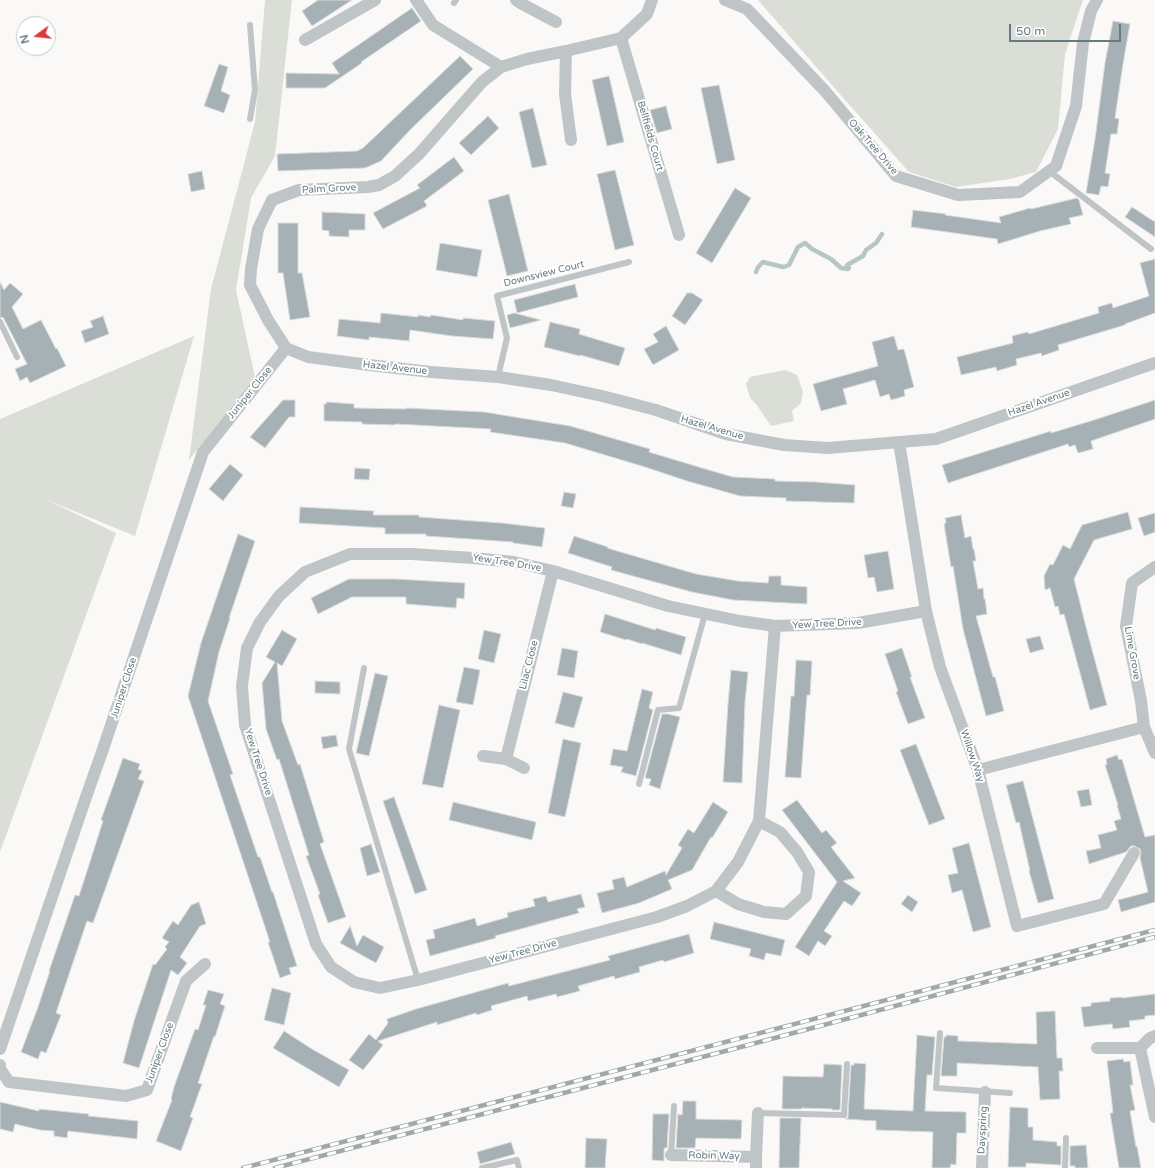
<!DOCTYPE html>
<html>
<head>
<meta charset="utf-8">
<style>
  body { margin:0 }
  #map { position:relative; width:1155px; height:1168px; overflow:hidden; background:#faf9f8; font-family:"Varela Round",sans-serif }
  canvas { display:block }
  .north { position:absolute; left:16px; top:16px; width:40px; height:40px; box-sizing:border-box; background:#fff; border:1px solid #c2cacd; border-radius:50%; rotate:255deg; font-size:11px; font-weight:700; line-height:16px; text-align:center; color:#667a81 }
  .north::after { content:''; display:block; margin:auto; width:14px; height:18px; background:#da3937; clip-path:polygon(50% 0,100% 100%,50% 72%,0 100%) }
  .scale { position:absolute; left:1009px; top:24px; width:112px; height:18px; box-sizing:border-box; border:2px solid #667a81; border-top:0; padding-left:5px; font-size:12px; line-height:14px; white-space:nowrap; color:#667a81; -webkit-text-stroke:3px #fff; paint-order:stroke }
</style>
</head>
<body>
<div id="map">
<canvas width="1155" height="1168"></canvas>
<div class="north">N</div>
<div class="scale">50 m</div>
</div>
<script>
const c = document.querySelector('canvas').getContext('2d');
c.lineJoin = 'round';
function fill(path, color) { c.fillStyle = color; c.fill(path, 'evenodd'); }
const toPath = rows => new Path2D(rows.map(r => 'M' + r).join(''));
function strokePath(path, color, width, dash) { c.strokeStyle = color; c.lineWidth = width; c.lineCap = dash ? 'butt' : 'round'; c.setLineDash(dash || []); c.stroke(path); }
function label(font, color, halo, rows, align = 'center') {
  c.font = font + ' "Varela Round",sans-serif'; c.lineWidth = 4; c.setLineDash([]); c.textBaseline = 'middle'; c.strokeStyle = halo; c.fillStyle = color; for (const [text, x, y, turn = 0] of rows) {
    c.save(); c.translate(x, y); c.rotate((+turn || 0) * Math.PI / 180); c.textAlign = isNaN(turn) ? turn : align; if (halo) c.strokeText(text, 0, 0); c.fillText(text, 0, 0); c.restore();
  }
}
const green = toPath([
  [265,0,292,0,275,156,251,198,236,290,255,377,189,460,211,289,255,122],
  [758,0,1083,0,1065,54,1058,129,1036,172,1010,179,956,187,909,172,838,92],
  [194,336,135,536,47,500,116,533,0,852,0,419],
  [785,370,797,375,803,392,801,403,792,411,794,421,771,426,756,404,750,398,746,384,750,377]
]);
const stream = toPath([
  [756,272,758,267,763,262,779,266,784,267,789,265,798,247,805,243,812,249,831,259,841,268,848,269,849,268,847,265,863,256,866,250,876,243,882,234]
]);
const building = toPath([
  [318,0,352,0,312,26,302,11,318,0],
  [412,8,421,21,361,62,362,63,325,88,286,88,286,73,339,74,332,63,412,8],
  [1113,21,1130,24,1123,64,1115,118,1119,119,1117,134,1111,134,1105,173,1110,174,1108,187,1101,186,1099,195,1086,193,1095,139,1105,63,1113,21],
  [460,56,473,69,410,130,381,161,365,168,278,171,277,154,357,151,363,148,460,56],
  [219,64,228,67,221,91,230,95,224,113,204,106,219,64],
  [609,76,624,142,607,146,592,80,609,76],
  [719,85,735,160,717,164,701,88,719,85],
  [666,106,672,129,657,133,650,110,666,106],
  [533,108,547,165,532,168,519,112,533,108],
  [488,116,499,128,471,155,459,143,488,116],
  [454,157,464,171,424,201,427,206,383,229,373,213,420,188,417,185,454,157],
  [615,170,634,245,615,250,597,174,615,170],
  [202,171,205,189,191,192,188,174,202,171],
  [735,188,751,198,712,263,696,253,735,188],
  [509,194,528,271,507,276,488,200,509,194],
  [1077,198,1079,200,1083,215,1069,218,1071,224,1040,231,998,244,997,239,911,227,913,210,946,214,945,215,1001,223,999,217,1030,208,1031,209,1077,198],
  [1132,207,1155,222,1155,237,1125,217,1132,207],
  [322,212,365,214,365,230,349,230,349,237,329,236,329,231,322,230,322,212],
  [278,223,298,223,298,273,302,273,310,317,290,320,283,273,278,273,278,223],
  [440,243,482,250,477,277,436,270,440,243],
  [1155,259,1155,313,1125,324,1125,325,1058,345,1059,350,1042,356,1041,353,1016,359,1017,365,997,371,996,367,961,375,957,357,1013,343,1012,336,1028,332,1029,334,1099,313,1098,307,1112,303,1113,308,1149,296,1140,263,1155,259],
  [0,282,4,290,10,283,23,294,12,307,23,329,41,320,56,349,57,348,66,366,30,383,27,377,20,381,15,369,27,364,3,317,0,318,0,282],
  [575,284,578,297,517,313,514,300,575,284],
  [687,293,692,293,703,300,685,325,672,316,687,293],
  [381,313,418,317,418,315,430,317,431,315,463,320,463,318,495,321,493,339,452,336,410,330,409,341,369,337,369,340,337,336,339,319,380,323,381,313],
  [514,313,541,320,510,328,507,315,514,313],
  [103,316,109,334,85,343,81,331,93,327,90,321,103,316],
  [550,322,580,329,579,334,625,348,619,366,580,355,580,356,544,347,550,322],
  [666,326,679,350,653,365,644,349,658,342,653,334,666,326],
  [894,336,898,350,904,349,914,387,904,390,905,396,891,400,889,394,880,397,875,380,843,389,847,404,821,411,813,384,878,366,872,342,894,336],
  [283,400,295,400,295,417,289,417,265,448,250,437,283,400],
  [1155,400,1155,419,1091,441,1093,449,1078,453,1075,445,1069,447,1068,444,948,483,942,465,1051,431,1051,433,1094,420,1155,400],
  [327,402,354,404,354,408,406,409,406,408,484,412,570,426,650,449,649,452,702,468,733,477,775,479,775,481,816,482,855,485,854,503,786,501,786,498,740,496,687,481,645,467,565,443,490,432,491,429,395,424,395,425,362,424,362,422,324,421,324,404,326,404,327,402],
  [230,464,243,475,223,501,209,489,230,464],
  [355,468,370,469,369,480,354,479,355,468],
  [564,492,576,494,573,508,561,506,564,492],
  [300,507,374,511,373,515,419,515,419,517,502,523,545,528,542,547,513,543,513,542,426,536,426,534,385,534,385,528,299,523,300,507],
  [1128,512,1132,529,1094,540,1074,579,1087,631,1107,705,1090,710,1064,614,1060,615,1058,606,1055,607,1050,588,1045,590,1044,576,1050,564,1053,565,1063,545,1070,549,1082,525,1128,512],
  [1155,513,1155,532,1144,536,1138,518,1155,513],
  [961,515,965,538,971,536,973,549,974,549,976,561,973,561,978,589,983,588,984,599,985,599,987,614,976,616,993,677,995,677,1004,711,986,716,963,629,953,566,951,567,944,524,946,523,945,518,961,515],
  [238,534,255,541,229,618,230,618,219,652,208,701,233,774,230,775,258,857,260,857,272,892,273,892,297,966,289,968,291,974,280,978,268,942,270,942,188,696,201,643,238,534],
  [574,536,608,547,607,548,696,574,738,581,768,583,769,576,781,576,781,585,807,587,807,604,733,600,692,592,640,578,611,570,612,567,568,553,574,536],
  [888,551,894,589,877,592,874,577,868,578,864,555,888,551],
  [349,579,396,579,465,583,464,599,457,598,456,608,406,604,406,597,352,597,318,614,311,598,349,579],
  [605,614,655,630,656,628,686,637,681,655,642,643,642,644,627,639,626,640,600,632,605,614],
  [282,630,297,639,282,666,277,663,282,721,298,765,300,764,324,842,320,844,346,917,328,923,318,895,320,894,306,856,309,855,279,759,277,760,266,729,262,683,275,662,266,657,282,630],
  [484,630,501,634,494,663,478,659,484,630],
  [1040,636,1044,649,1030,653,1026,639,1040,636],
  [562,648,578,651,574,678,557,675,562,648],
  [902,648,912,677,910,677,925,718,908,724,896,692,898,691,885,654,902,648],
  [796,660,812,661,810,695,807,695,801,778,785,777,791,696,794,696,796,660],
  [464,667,480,670,473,705,456,702,464,667],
  [731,670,748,672,745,702,742,783,723,782,728,704,731,670],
  [375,673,388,676,369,756,356,753,375,673],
  [315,681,340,682,340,694,315,693,315,681],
  [642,689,653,692,649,708,653,710,636,776,621,772,623,767,610,765,613,749,627,751,642,689],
  [563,692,583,697,574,728,555,723,563,692],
  [439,705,460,710,443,788,422,784,439,705],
  [662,714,668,714,680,717,660,789,649,785,651,779,645,778,662,714],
  [336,735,338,746,323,749,321,737,336,735],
  [563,739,581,743,565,817,548,813,563,739],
  [916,744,945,819,929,825,900,750,916,744],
  [1117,755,1119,760,1122,759,1145,837,1155,835,1155,902,1121,912,1118,900,1148,892,1140,858,1141,853,1140,849,1134,846,1131,846,1126,852,1089,864,1086,851,1101,848,1098,835,1117,830,1114,821,1121,819,1117,805,1118,805,1105,765,1107,764,1106,759,1117,755],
  [123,758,140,764,138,769,142,771,138,779,144,781,93,923,87,921,56,1013,61,1015,46,1053,41,1051,38,1059,21,1052,38,1007,50,971,49,971,75,895,79,896,103,821,101,820,123,758],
  [1023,781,1054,899,1038,903,1029,871,1030,871,1019,822,1016,823,1006,785,1023,781],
  [1089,789,1092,805,1081,807,1077,791,1089,789],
  [394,797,427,890,415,894,383,801,394,797],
  [797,800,822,833,826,830,837,843,831,847,855,878,843,881,861,893,852,906,844,901,824,931,832,936,825,946,818,941,809,956,795,947,837,882,782,810,797,800],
  [453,802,536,822,532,840,449,820,453,802],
  [713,802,728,812,712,838,711,837,692,870,668,880,672,889,639,903,602,913,597,893,614,889,612,880,624,877,627,887,665,871,666,875,682,848,678,845,688,829,694,833,713,802],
  [969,843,991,927,973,932,962,890,952,893,948,875,958,873,952,848,969,843],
  [371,844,380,872,367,876,360,848,371,844],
  [581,894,585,907,577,909,579,913,495,936,496,938,430,956,426,940,435,938,433,930,475,918,477,926,508,917,507,913,535,906,533,899,546,896,548,902,581,894],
  [908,895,918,902,912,912,901,904,908,895],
  [199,902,206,924,200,926,180,957,187,963,178,975,171,970,139,1068,123,1063,134,1021,153,964,155,965,167,949,165,947,169,942,162,938,173,921,178,925,191,905,199,902],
  [714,922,785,940,781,956,766,953,764,960,749,956,751,949,710,939,714,922],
  [350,926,357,946,363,935,384,947,376,963,340,943,350,926],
  [689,934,694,953,664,962,663,960,639,967,640,972,615,979,614,976,578,986,580,991,557,997,556,994,528,1001,527,996,491,1006,492,1010,477,1015,476,1013,437,1025,437,1022,378,1041,383,1045,363,1070,349,1060,369,1034,376,1040,388,1023,387,1019,416,1009,508,983,509,986,610,960,608,956,689,934],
  [272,988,291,993,284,1025,264,1020,272,988],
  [208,990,224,994,220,1004,225,1006,215,1037,214,1036,198,1083,202,1084,190,1117,193,1118,181,1151,156,1141,172,1100,171,1099,174,1087,195,1029,198,1030,206,1005,203,1005,208,990],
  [1155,994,1155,1015,1145,1016,1145,1019,1129,1021,1130,1027,1113,1029,1112,1024,1084,1027,1081,1007,1091,1006,1091,1003,1110,1001,1110,998,1122,997,1122,998,1155,994],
  [1055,1011,1057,1058,1062,1058,1063,1071,1059,1071,1060,1099,1040,1100,1038,1067,957,1063,957,1076,941,1076,944,1037,946,1037,946,1035,958,1036,958,1041,1037,1044,1036,1012,1055,1011],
  [284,1031,312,1049,349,1070,339,1087,273,1048,284,1031],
  [917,1035,935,1037,932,1075,927,1075,925,1111,966,1112,966,1133,957,1133,956,1165,951,1164,950,1168,932,1168,933,1132,876,1130,876,1121,845,1119,848,1118,848,1115,851,1065,854,1065,854,1063,866,1064,864,1109,913,1111,917,1035],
  [1123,1059,1124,1062,1130,1061,1133,1085,1130,1085,1135,1110,1130,1111,1136,1147,1137,1146,1141,1168,1119,1168,1110,1113,1113,1113,1107,1061,1123,1059],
  [824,1064,842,1065,840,1110,832,1110,832,1109,802,1108,801,1109,782,1109,783,1076,823,1077,824,1064],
  [683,1101,696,1101,696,1119,742,1120,741,1139,696,1138,695,1148,676,1148,678,1114,682,1115,683,1101],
  [0,1102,39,1111,39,1109,89,1114,88,1116,138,1121,137,1139,68,1131,67,1138,54,1136,54,1131,40,1130,15,1124,13,1132,0,1129,0,1102],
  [1010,1107,1028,1108,1028,1127,1033,1127,1033,1140,1057,1142,1057,1146,1061,1146,1061,1165,1026,1163,1026,1167,1008,1167,1010,1107],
  [653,1114,669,1114,667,1148,664,1148,664,1161,652,1160,653,1114],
  [780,1118,801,1118,799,1168,779,1168,780,1118],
  [586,1138,607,1139,605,1168,585,1168,586,1138],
  [511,1142,515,1154,480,1164,477,1152,511,1142],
  [1086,1145,1088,1168,1075,1168,1075,1166,1070,1166,1070,1146,1086,1145]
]);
const lane = toPath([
  [454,3,456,0],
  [250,119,255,90,250,25],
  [1049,171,1151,249],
  [0,322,17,357],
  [498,377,507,338,497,296,629,262],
  [364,668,349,749,418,980],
  [639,784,658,710,679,708,705,614],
  [940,1033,936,1088,1010,1093],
  [758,1113,844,1115,847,1064],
  [671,1155,674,1106],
  [482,1168,517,1160,519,1168],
  [1065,1168,1066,1138]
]);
const street = toPath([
  [416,0,433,25,501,67],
  [516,0,522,4,556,22],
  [725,0,747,9,825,91,896,176,958,195,1020,192,1056,166,1076,106,1083,43,1091,11,1097,0],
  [621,38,679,235],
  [305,40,375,0],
  [566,51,565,94,571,140],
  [286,348,308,357,369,365,431,372,498,377,551,385,602,396,656,410,726,434,784,445,828,448,936,439,1155,363],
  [286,348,268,320,250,285,251,269,258,229,272,200,299,190,368,187,379,185,395,176,419,154,482,82,501,67,527,59,566,51,621,38,647,14,652,0],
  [899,442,926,611,940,667,978,770,1017,926,1104,904,1134,853],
  [775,626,759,821,780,832,797,852,809,872,806,896,786,914,764,912,738,904,716,891,687,906,657,917,418,980,380,988,354,982,331,967,316,944,245,725,242,686,247,648,260,622,279,596,305,572,350,554,412,554,473,558,514,562,553,571,668,606,740,621,775,626,858,623,926,611],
  [1144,727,1141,701,1126,626,1132,583,1155,567],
  [483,756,506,759,524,768],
  [506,759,553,571],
  [978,770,1144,727,1155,753],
  [716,891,738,862,759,821],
  [1097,1048,1140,1048,1155,1117],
  [1140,1048,1150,1038,1155,1036],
  [0,1049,85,800,103,749,203,452,286,348],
  [0,1065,0,1069,9,1082,126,1096,147,1090,186,981,205,964],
  [671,1155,756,1157,756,1168],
  [756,1157,758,1113],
  [982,1168,985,1092]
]);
const rail = toPath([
  [243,1168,1155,930],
  [275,1168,737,1048,1155,937]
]);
const streetNames = [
  ["Bellfields Court",650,136,74],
  ["Oak Tree Drive",873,147,49],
  ["Palm Grove",329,189,-3],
  ["Downsview Court",544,274,-14],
  ["Hazel Avenue",395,368,6],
  ["Juniper Close",250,393,-51],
  ["Hazel Avenue",1039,403,-19],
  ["Hazel Avenue",712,428,16],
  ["Yew Tree Drive",507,563,9],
  ["Yew Tree Drive",827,624,-3],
  ["Lime Grove",1132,653,80],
  ["Lilac Close",529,665,-76],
  ["Juniper Close",124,688,-72],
  ["Willow Way",972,756,71],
  ["Yew Tree Drive",258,762,72],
  ["Yew Tree Drive",523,952,-15],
  ["Juniper Close",160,1053,-70],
  ["Dayspring",983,1130,-87],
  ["Robin Way",714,1156,1]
];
fill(green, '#dbded7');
strokePath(stream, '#b6c6c7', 4.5);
fill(building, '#a6b1b5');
strokePath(building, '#dbdbda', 1);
strokePath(lane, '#bfc5c7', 6);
strokePath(street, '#bfc5c7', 12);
strokePath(rail, '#9fa9ac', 4.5);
strokePath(rail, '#fff', 3, [9]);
label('10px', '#667a81', '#fff', streetNames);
</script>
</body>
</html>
